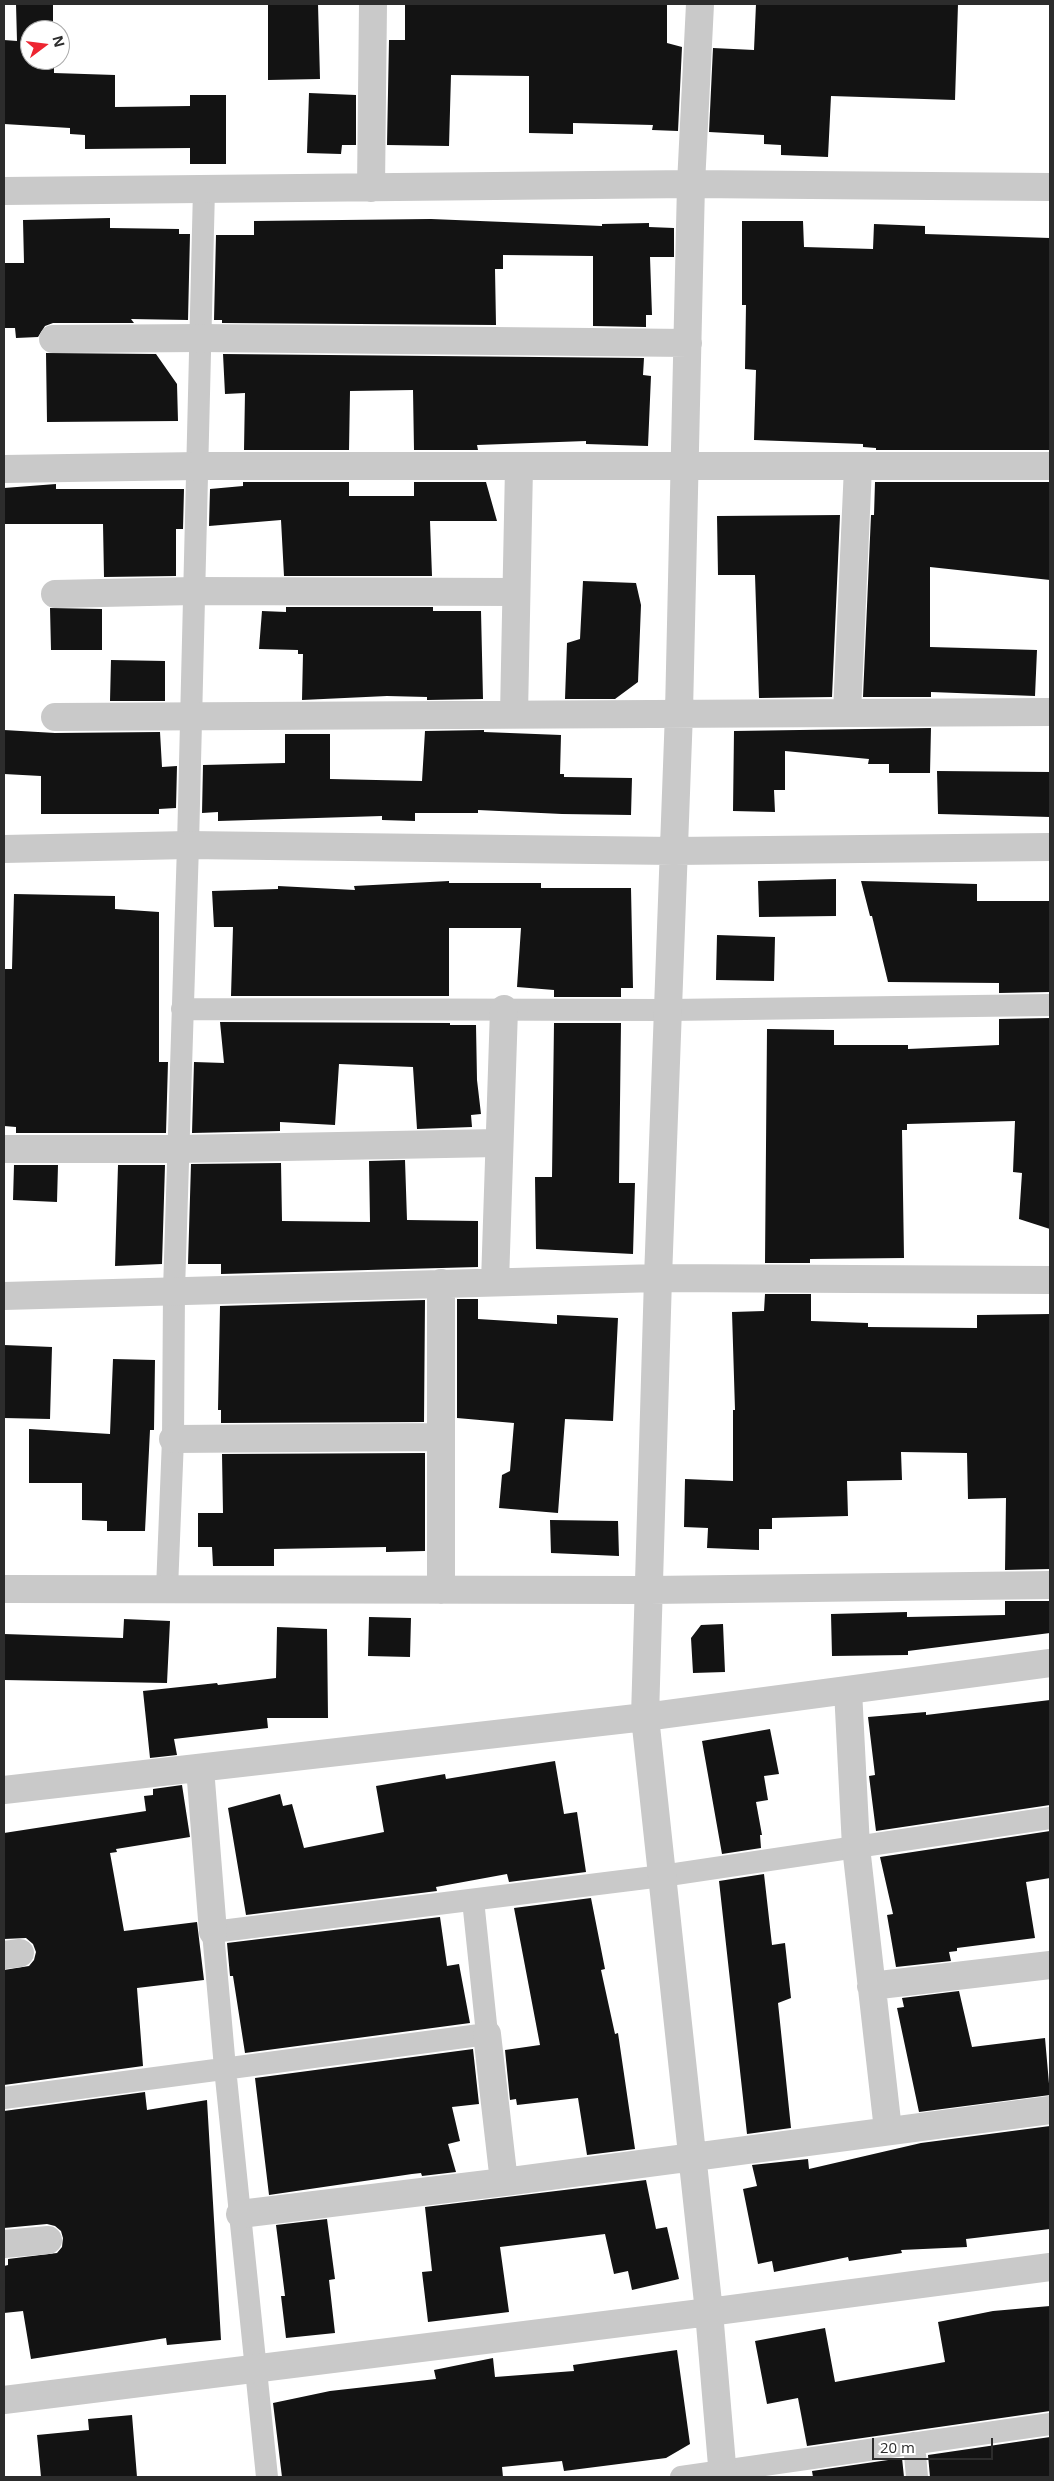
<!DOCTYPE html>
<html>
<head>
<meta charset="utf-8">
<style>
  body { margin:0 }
  #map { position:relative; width:1054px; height:2481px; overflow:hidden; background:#fff; font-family:"Open Sans",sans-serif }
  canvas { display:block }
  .frame { position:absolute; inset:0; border:5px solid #2c2c2c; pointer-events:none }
  .north { position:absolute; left:20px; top:20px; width:50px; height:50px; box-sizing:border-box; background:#fff; border:1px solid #ababab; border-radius:50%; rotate:75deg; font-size:14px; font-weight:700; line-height:20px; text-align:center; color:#2c2c2c }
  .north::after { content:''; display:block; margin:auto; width:18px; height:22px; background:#ed2531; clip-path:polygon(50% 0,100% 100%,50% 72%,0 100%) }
  .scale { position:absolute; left:872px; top:2438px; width:121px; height:22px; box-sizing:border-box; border:2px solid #2c2c2c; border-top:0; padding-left:6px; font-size:15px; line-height:18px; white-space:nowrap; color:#2c2c2c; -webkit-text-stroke:4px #fff; paint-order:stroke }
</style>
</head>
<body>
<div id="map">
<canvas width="1054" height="2481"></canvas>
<div class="frame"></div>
<div class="north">N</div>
<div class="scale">20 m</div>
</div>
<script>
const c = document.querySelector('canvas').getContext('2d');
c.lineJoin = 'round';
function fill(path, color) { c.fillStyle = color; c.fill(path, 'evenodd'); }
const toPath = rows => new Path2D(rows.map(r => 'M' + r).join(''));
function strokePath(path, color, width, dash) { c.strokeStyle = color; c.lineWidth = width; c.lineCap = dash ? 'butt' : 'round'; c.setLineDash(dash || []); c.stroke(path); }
const building = toPath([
  [16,4,53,4,53,30,30,30,30,60,54,60,54,73,115,75,115,107,190,106,190,95,226,95,226,164,190,164,190,148,85,149,85,135,70,134,70,128,4,124,4,40,17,41],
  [268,4,318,4,320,79,268,80],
  [405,4,667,4,667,43,682,47,678,131,652,130,653,125,573,123,573,134,529,133,529,76,451,75,449,146,387,145,389,40,405,40],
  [756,4,958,4,955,100,831,96,828,157,781,155,781,145,764,144,764,135,709,132,713,48,754,50],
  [309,93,356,95,356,145,342,145,341,154,307,153],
  [110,218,110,228,179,229,179,234,190,234,188,320,131,319,134,323,53,323,45,326,38,337,16,338,15,328,4,328,4,263,24,263,23,220],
  [431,219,602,226,602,224,649,223,649,227,674,228,674,257,650,257,652,315,646,315,646,327,593,326,593,256,503,255,503,269,495,269,496,325,222,323,222,320,214,320,216,235,254,235,254,221],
  [742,221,803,221,804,247,873,249,874,224,925,226,925,234,1050,238,1050,450,876,450,876,448,863,447,863,444,754,440,756,370,745,369,746,305,742,305],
  [46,353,156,354,177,384,178,421,47,422],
  [223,354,644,358,643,375,651,376,648,446,586,444,586,441,477,445,478,450,414,450,413,390,350,391,349,450,244,450,245,393,225,394],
  [243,482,349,482,349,496,414,496,414,482,486,482,497,521,430,521,432,576,284,576,281,520,209,526,210,489,243,486],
  [875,482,1050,482,1050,580,930,567,930,647,1037,650,1035,696,931,692,931,697,863,697,871,515,874,515],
  [56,484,56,489,184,489,183,529,176,529,176,576,104,577,103,524,4,524,4,488],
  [840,515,832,697,759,698,755,575,718,575,717,516],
  [583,581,636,583,641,605,638,682,615,699,565,699,567,643,580,639],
  [286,607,433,607,433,611,481,611,483,699,427,700,427,697,387,696,302,700,303,654,298,654,298,650,259,649,262,611,286,612],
  [50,608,102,609,102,650,51,650],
  [111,660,165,661,165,701,110,701],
  [931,728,930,773,889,773,889,764,868,764,869,759,785,751,785,790,774,790,775,812,733,811,734,731],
  [4,730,55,733,160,732,162,767,177,766,176,808,159,809,159,814,41,814,41,776,4,774],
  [484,730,484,732,561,735,560,774,564,774,564,777,632,778,631,815,562,814,478,810,478,813,415,813,415,821,382,820,382,816,218,821,218,812,202,813,203,765,285,763,285,734,330,734,330,779,422,781,425,731],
  [937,771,1050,772,1050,817,938,814],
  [836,879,836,916,759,917,758,881],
  [449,881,449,883,541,883,541,888,631,888,633,988,621,988,621,997,554,997,554,990,517,987,521,928,449,928,449,996,231,996,233,927,214,927,212,891,278,889,278,886,355,890,354,886],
  [861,881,977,884,977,901,1050,901,1050,992,999,993,999,983,888,982,872,916,870,916],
  [14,894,115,896,115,909,159,912,159,1062,168,1062,166,1133,16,1133,16,1127,4,1126,4,969,12,969],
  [717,935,775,937,774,981,716,980],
  [1050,1018,1050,1229,1019,1219,1022,1173,1013,1172,1015,1121,907,1124,907,1130,902,1130,904,1258,810,1259,810,1263,765,1263,767,1029,834,1030,834,1045,908,1045,908,1049,999,1045,999,1019],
  [220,1022,450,1023,450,1025,476,1025,477,1080,481,1114,471,1115,472,1127,417,1129,413,1067,339,1064,335,1125,280,1122,280,1131,192,1133,194,1062,224,1063],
  [554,1023,621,1023,619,1183,635,1183,633,1254,536,1249,535,1177,552,1177],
  [405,1160,407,1220,478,1221,478,1267,221,1274,221,1264,188,1264,191,1164,281,1163,282,1221,370,1222,369,1161],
  [14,1165,58,1165,57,1202,13,1200],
  [118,1165,165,1165,162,1264,115,1266],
  [765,1294,811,1294,811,1321,868,1323,868,1327,977,1328,977,1315,1050,1314,1050,1569,1005,1570,1006,1498,968,1499,967,1453,901,1452,902,1480,847,1481,848,1516,772,1518,772,1529,759,1529,759,1550,707,1548,708,1528,684,1527,685,1479,733,1481,733,1410,735,1410,732,1312,764,1311],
  [457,1299,478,1299,478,1319,557,1324,557,1315,618,1318,613,1421,565,1419,558,1513,499,1508,502,1475,510,1471,514,1423,457,1418],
  [425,1300,424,1422,221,1423,221,1410,218,1410,220,1306],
  [4,1345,52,1347,50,1419,4,1418],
  [113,1359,155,1360,154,1430,150,1430,145,1531,107,1531,107,1521,82,1520,82,1483,29,1483,29,1429,110,1434],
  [425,1453,425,1551,386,1552,386,1547,274,1549,274,1566,213,1566,212,1547,198,1547,198,1513,223,1513,222,1454],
  [550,1520,618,1521,619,1556,551,1553],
  [1005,1601,1050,1601,1050,1633,908,1651,908,1655,832,1656,831,1614,907,1612,907,1617,1005,1615],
  [369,1617,411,1618,410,1657,368,1656],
  [124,1619,170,1621,167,1683,4,1680,4,1634,123,1638],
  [723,1624,725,1672,693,1673,691,1638,701,1625],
  [277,1627,327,1629,328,1718,267,1718,268,1728,174,1739,177,1755,150,1758,143,1691,217,1683,218,1685,276,1678],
  [1050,1700,1050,1805,876,1831,869,1776,875,1775,868,1717,926,1712,926,1715],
  [770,1729,779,1774,764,1776,768,1800,756,1802,762,1835,760,1835,761,1848,722,1854,702,1741],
  [555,1761,564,1814,577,1812,586,1872,509,1882,507,1874,436,1887,437,1891,246,1915,228,1808,280,1794,283,1806,292,1804,304,1848,384,1832,376,1786,445,1774,446,1779],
  [182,1785,190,1837,116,1849,117,1852,110,1853,124,1931,197,1922,204,1980,137,1988,143,2066,4,2085,4,1970,29,1966,34,1960,36,1952,33,1944,26,1938,4,1939,4,1833,146,1811,144,1796,153,1795,153,1789],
  [1050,1831,1050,1878,1026,1882,1035,1938,957,1948,957,1951,949,1952,951,1961,896,1967,887,1915,893,1914,880,1857],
  [764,1874,772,1945,785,1943,791,1998,778,2003,791,2128,747,2134,719,1881],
  [591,1898,605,1969,601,1970,615,2034,618,2033,635,2149,587,2155,578,2098,517,2105,516,2099,510,2100,505,2050,540,2045,514,1908],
  [440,1917,447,1966,459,1964,470,2023,245,2053,233,1976,230,1976,227,1943],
  [959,1991,972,2047,1045,2038,1050,2095,919,2112,897,2008,904,2007,902,1998],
  [473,2049,479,2104,452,2107,460,2141,448,2144,456,2172,422,2176,421,2173,412,2174,269,2195,255,2078],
  [145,2092,147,2110,207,2100,221,2340,167,2345,166,2338,31,2359,23,2311,4,2313,4,2266,8,2265,8,2259,57,2253,62,2247,63,2238,61,2231,55,2226,47,2224,4,2228,4,2111],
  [1050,2126,1050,2229,966,2239,967,2247,901,2250,902,2253,849,2261,848,2257,774,2272,772,2261,758,2264,743,2189,757,2186,752,2165,808,2159,809,2169,921,2143],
  [646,2180,656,2229,667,2227,679,2279,632,2290,628,2271,614,2274,605,2234,500,2247,509,2312,428,2322,422,2272,432,2271,425,2207],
  [327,2219,335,2279,329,2280,335,2333,286,2338,281,2296,285,2296,276,2225],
  [1050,2306,1050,2411,807,2446,798,2398,767,2404,755,2341,825,2328,835,2382,945,2362,938,2322,993,2311],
  [677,2350,690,2444,666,2458,564,2471,562,2461,502,2467,503,2477,282,2477,273,2403,330,2391,436,2379,434,2370,493,2358,495,2377,574,2371,573,2365],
  [132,2415,137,2477,41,2477,37,2435,89,2430,88,2419],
  [1050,2437,1050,2477,930,2477,928,2455],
  [902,2458,904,2477,813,2477,812,2471]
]);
const lane = toPath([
  [182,1009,669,1010,1050,1005],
  [167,1589,173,1439,174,1290,188,845,204,189],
  [4,2098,487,2034,473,1900],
  [914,2443,917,2477],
  [267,2477,225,2068,213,1932,662,1876,1050,1818],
  [681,2477,1050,2424]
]);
const street = toPath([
  [700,4,691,184,679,712,658,1278,645,1717,709,2312,723,2477],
  [371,188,373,4],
  [4,191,691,184,1050,187],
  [53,339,201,338,688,343],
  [4,469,198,466,1050,466],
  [55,594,194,591,516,592],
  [847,712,858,467],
  [514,714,519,467],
  [55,717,1050,712],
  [4,849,188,845,674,851,1050,847],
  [4,1149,178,1149,498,1143],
  [495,1282,504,1009],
  [4,1296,658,1278,1050,1280],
  [173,1439,441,1437],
  [4,1589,650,1590,1050,1585],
  [441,1590,441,1283],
  [848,1690,856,1847,888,2130],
  [200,1768,213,1932],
  [4,1790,645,1717,1050,1663],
  [4,1955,20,1953],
  [871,1986,1050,1965],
  [487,2034,504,2182,1050,2110],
  [240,2214,504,2182],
  [4,2244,48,2240],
  [4,2400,709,2312,1050,2267]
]);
fill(building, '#131313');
strokePath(lane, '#c9c9c9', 22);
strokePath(street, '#c9c9c9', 28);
</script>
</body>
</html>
